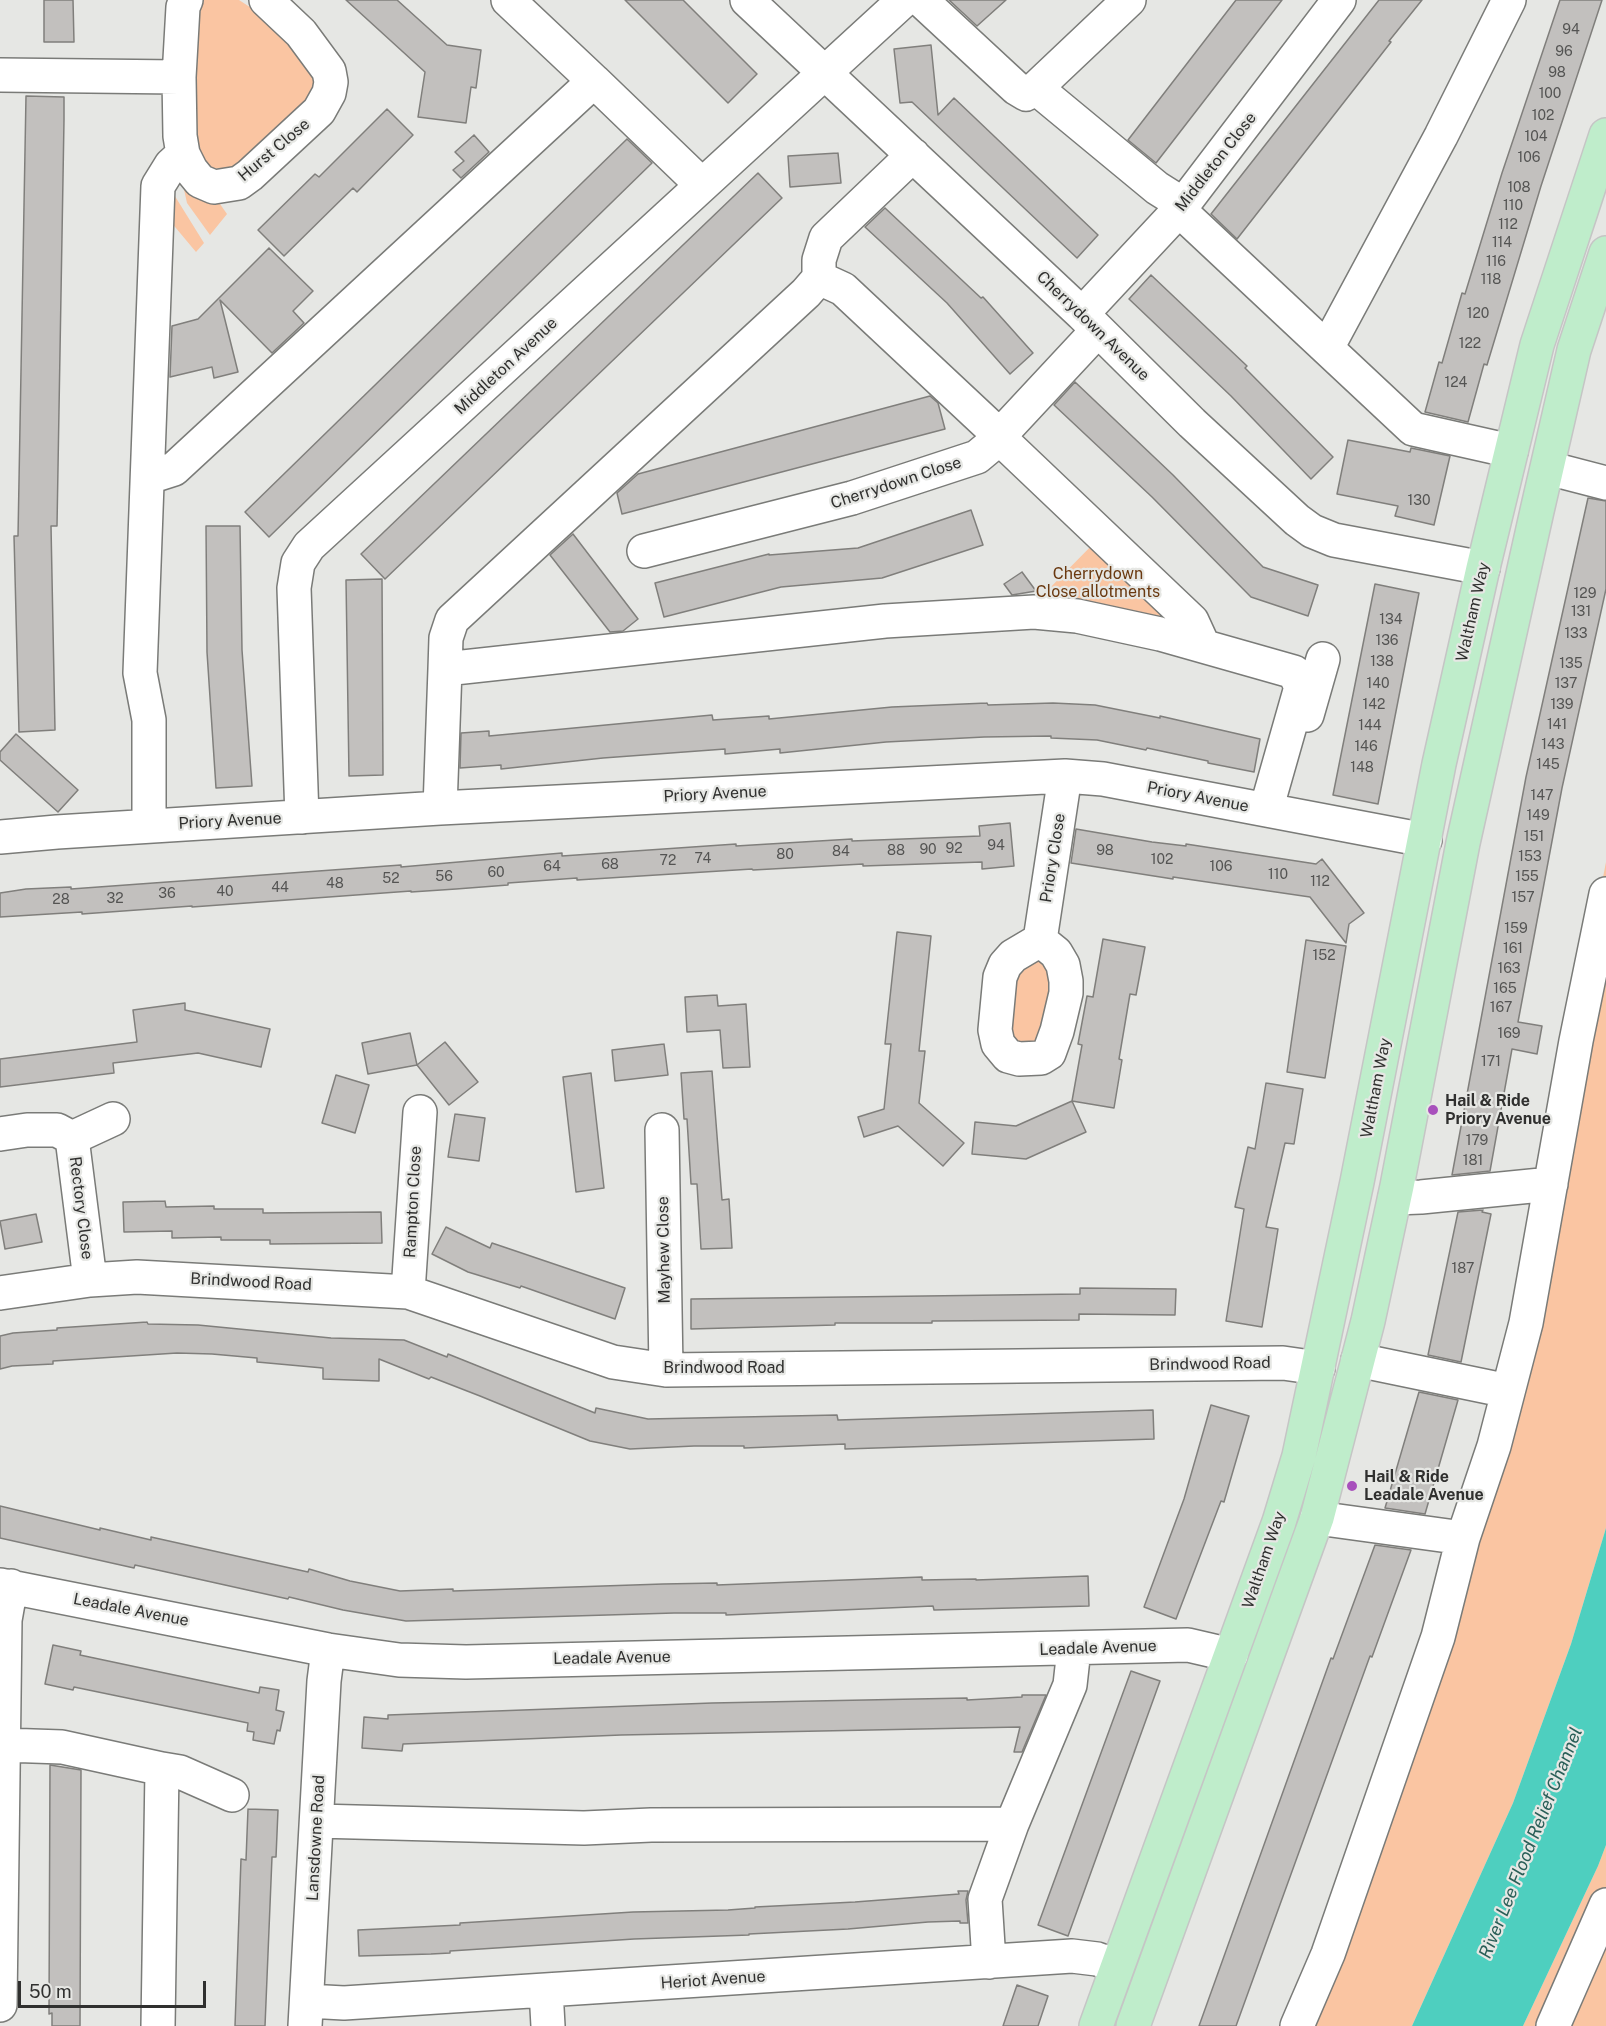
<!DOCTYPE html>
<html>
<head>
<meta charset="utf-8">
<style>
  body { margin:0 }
  #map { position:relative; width:1606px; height:2026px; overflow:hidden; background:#e6e7e4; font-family:"Public Sans",sans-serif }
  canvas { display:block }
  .scale { position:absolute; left:18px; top:1981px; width:188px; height:27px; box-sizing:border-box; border:3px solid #30302f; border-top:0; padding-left:8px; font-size:18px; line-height:21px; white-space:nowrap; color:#30302f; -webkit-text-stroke:4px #e6e7e4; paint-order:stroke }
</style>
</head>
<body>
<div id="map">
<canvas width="1606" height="2026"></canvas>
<div class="scale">50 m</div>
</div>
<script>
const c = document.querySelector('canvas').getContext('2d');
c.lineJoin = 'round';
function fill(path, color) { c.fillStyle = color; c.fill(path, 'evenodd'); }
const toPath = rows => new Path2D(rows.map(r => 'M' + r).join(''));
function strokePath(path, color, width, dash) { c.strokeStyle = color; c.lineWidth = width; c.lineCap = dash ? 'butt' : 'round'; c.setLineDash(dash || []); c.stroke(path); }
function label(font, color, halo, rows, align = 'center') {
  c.font = font + ' "Public Sans",sans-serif'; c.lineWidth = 4.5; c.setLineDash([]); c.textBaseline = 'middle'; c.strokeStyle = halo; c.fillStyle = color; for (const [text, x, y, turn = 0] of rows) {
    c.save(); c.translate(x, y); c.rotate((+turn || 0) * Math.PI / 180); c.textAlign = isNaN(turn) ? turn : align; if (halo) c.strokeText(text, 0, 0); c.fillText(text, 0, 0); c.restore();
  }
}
const green = toPath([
  [203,0,239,0,276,24,307,61,316,81,309,101,243,162,230,168,205,169,196,161,194,16],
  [181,176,213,194,227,214,210,235,187,203],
  [168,185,204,243,196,252,165,215],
  [1099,538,1189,628,1038,600],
  [1606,862,1606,1528,1571,1644,1513,1803,1412,2026,1288,2026,1387,1762,1522,1291],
  [1042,954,1055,982,1044,1037,1027,1048,1010,1040,1016,968],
  [1606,1845,1606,2026,1523,2026,1598,1866]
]);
const water = toPath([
  [1606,1528,1606,1845,1598,1866,1523,2026,1412,2026,1513,1803,1571,1644]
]);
const building = toPath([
  [44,0,73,0,74,42,44,42,44,0],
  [346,0,397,0,447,45,481,50,476,88,471,87,466,123,418,117,425,72,346,0],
  [625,0,683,0,757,74,728,103,625,0],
  [949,0,1006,0,977,26,949,0],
  [1236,0,1282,0,1156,163,1128,140,1236,0],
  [1379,0,1422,0,1389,41,1391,42,1237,239,1211,214,1379,0],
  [1560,0,1602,0,1541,186,1487,365,1484,364,1468,422,1425,412,1439,362,1442,363,1462,293,1465,294,1502,173,1560,0],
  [931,45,938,115,954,98,1098,235,1077,258,912,102,900,103,894,49,931,45],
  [26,96,64,97,64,120,57,526,51,526,55,730,19,732,14,536,18,536,26,96],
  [387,109,413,135,357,192,353,188,284,256,258,230,315,174,319,177,387,109],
  [474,135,489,152,461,178,453,170,464,161,455,152,474,135],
  [627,139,652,163,269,537,245,512,627,139],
  [838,153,841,183,790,187,788,156,838,153],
  [758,173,782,198,385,579,361,554,758,173],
  [885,208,981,298,983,297,1033,353,1010,374,947,303,865,227,885,208],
  [269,248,313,291,293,311,304,323,272,353,220,300,238,372,214,378,212,367,170,377,172,326,198,319,269,248],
  [1151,275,1247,366,1245,368,1333,457,1311,479,1231,396,1129,299,1151,275],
  [1075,382,1173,475,1263,567,1318,585,1308,616,1251,597,1152,497,1054,405,1075,382],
  [930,396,938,403,945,429,622,514,617,493,638,474,930,396],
  [1348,440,1410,452,1411,448,1450,456,1434,525,1395,516,1398,506,1337,494,1348,440],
  [1588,498,1606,501,1606,589,1562,788,1518,1022,1542,1026,1537,1054,1512,1049,1490,1171,1452,1175,1526,777,1588,498],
  [971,510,983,545,882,578,781,587,664,617,655,583,769,554,769,555,858,548,971,510],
  [206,526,240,526,242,650,252,786,216,788,207,652,206,526],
  [573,534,638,619,623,631,610,632,550,555,573,534],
  [1022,572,1036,591,1012,595,1004,584,1022,572],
  [382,579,383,775,349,776,346,580,382,579],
  [1375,584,1419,593,1378,804,1333,795,1375,584],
  [987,703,988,705,1053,703,1095,705,1160,718,1160,716,1260,739,1254,772,1208,763,1208,761,1147,748,1146,750,1097,740,1051,738,1051,736,984,737,886,742,780,753,780,749,725,754,725,749,603,758,501,769,501,765,460,768,461,733,489,731,489,736,712,715,713,720,769,716,769,719,892,707,987,703],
  [16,734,78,790,58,812,0,760,0,752,16,734],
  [1010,823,1014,866,982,869,982,862,863,866,863,864,753,870,752,869,577,880,577,878,508,883,508,885,456,889,411,892,411,891,192,907,192,906,82,914,82,912,0,917,0,893,26,889,71,887,71,889,401,865,401,867,562,853,562,856,736,844,736,846,852,839,852,841,980,836,979,826,1010,823],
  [1076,829,1152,842,1186,846,1186,844,1316,864,1322,859,1364,913,1349,924,1346,943,1310,897,1173,877,1173,879,1071,863,1076,829],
  [897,932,931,936,919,1051,925,1051,919,1103,964,1143,943,1166,898,1126,864,1137,858,1117,884,1109,891,1044,885,1044,897,932],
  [1103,939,1145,947,1136,995,1130,994,1119,1059,1122,1060,1114,1108,1072,1101,1082,1045,1078,1044,1087,996,1093,997,1103,939],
  [1306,940,1346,946,1325,1078,1287,1072,1306,940],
  [717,995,718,1006,746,1004,750,1067,723,1068,720,1030,687,1032,685,997,717,995],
  [185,1003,185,1010,270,1029,261,1067,198,1053,113,1063,114,1073,0,1087,0,1059,137,1042,133,1010,185,1003],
  [410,1033,417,1065,368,1074,362,1043,410,1033],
  [445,1042,478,1082,449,1105,417,1065,445,1042],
  [664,1044,668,1075,615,1081,612,1050,664,1044],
  [712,1071,722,1200,729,1199,732,1248,701,1249,697,1184,691,1184,687,1119,684,1119,681,1073,712,1071],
  [591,1073,604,1188,576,1192,563,1077,591,1073],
  [336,1075,369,1085,355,1133,322,1123,336,1075],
  [1266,1083,1303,1089,1294,1144,1285,1143,1266,1227,1278,1229,1262,1327,1226,1321,1244,1209,1235,1207,1248,1147,1255,1149,1266,1083],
  [1072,1101,1086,1132,1026,1159,972,1154,975,1122,1016,1126,1072,1101],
  [455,1114,485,1118,479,1161,448,1157,455,1114],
  [165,1201,166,1207,214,1206,214,1209,263,1209,263,1213,381,1212,382,1243,270,1244,270,1240,221,1240,221,1237,172,1238,172,1231,124,1232,123,1202,165,1201],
  [1483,1210,1482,1212,1491,1214,1461,1362,1428,1355,1458,1212,1483,1210],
  [36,1214,42,1242,5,1249,0,1221,36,1214],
  [446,1227,490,1248,492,1243,625,1288,615,1319,521,1286,520,1288,468,1272,432,1254,446,1227],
  [1080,1288,1176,1289,1175,1315,1079,1314,1079,1320,932,1321,932,1323,835,1323,835,1325,691,1329,691,1299,1080,1294,1080,1288],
  [147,1322,148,1324,198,1325,331,1338,404,1340,447,1357,448,1354,595,1413,596,1408,648,1419,837,1415,838,1420,1153,1410,1154,1439,845,1449,845,1444,744,1448,744,1446,694,1446,630,1449,590,1441,480,1396,431,1377,429,1379,379,1359,379,1381,323,1379,323,1368,257,1362,257,1358,212,1354,177,1353,100,1358,53,1361,53,1364,12,1366,0,1369,0,1336,13,1333,57,1330,57,1328,147,1322],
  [1419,1392,1458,1400,1425,1514,1385,1508,1419,1392],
  [1211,1405,1249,1416,1224,1502,1221,1501,1176,1619,1144,1607,1184,1499,1211,1405],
  [0,1506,100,1530,100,1528,151,1540,151,1537,308,1572,309,1569,350,1581,400,1591,453,1589,453,1591,663,1584,717,1583,717,1585,922,1577,922,1580,976,1579,976,1580,1088,1576,1089,1606,934,1610,933,1606,726,1615,726,1613,674,1613,406,1621,343,1610,289,1597,288,1599,135,1565,134,1568,0,1538,0,1506],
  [1375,1545,1411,1550,1372,1657,1370,1656,1236,2026,1199,2026,1331,1658,1333,1659,1375,1545],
  [53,1645,81,1651,80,1655,259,1693,260,1687,279,1690,276,1710,284,1712,280,1731,277,1730,274,1744,253,1740,254,1732,247,1731,248,1723,74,1687,73,1690,45,1684,53,1645],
  [1131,1671,1160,1681,1068,1936,1038,1925,1131,1671],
  [1022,1695,1046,1695,1022,1752,1014,1752,1020,1727,621,1735,403,1744,402,1751,362,1748,364,1717,388,1719,388,1715,712,1703,967,1698,967,1700,1022,1697,1022,1695],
  [50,1765,81,1770,80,2026,52,2026,52,2013,49,2014,50,1765],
  [248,1809,278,1810,276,1857,272,1857,265,2026,235,2026,241,1859,246,1860,248,1809],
  [958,1891,968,1891,966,1900,968,1923,960,1923,960,1921,928,1922,848,1929,749,1934,749,1935,634,1939,450,1951,450,1953,431,1954,359,1956,358,1930,460,1925,460,1923,633,1912,728,1910,755,1908,755,1907,855,1902,959,1894,958,1891],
  [1017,1985,1048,1996,1038,2026,1003,2026,1017,1985]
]);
const minor = toPath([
  [186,0,183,7,179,77,180,136,183,154,191,170,200,181,214,187,239,183,250,175,319,111,329,93,331,82,329,71,301,33,266,0],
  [747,0,1082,314,1192,423,1297,520,1312,531,1334,540,1483,568],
  [921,0,1016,88,1026,94,1036,88,1129,0],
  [0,75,179,77],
  [594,81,702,185],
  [1036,88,1157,188,1184,205],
  [1179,210,1413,429,1511,451],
  [819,278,819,260,826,238,913,155],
  [1082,314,1179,210,1339,0],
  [1327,348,1441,136,1509,0],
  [1548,468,1606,483],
  [149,477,174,469,594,81,508,0],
  [644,551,852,498,977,457,989,447,1098,330],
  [1203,645,1192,621,1010,448,999,435,843,289,819,278,806,293,452,620,446,638,445,669,885,621,1034,612,1077,616,1160,634,1294,672,1301,687,1266,810],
  [1307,715,1323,659],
  [440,808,445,669],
  [302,817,294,588,298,563,309,546,904,0],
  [149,826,149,720,140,673,158,186,171,165,183,154],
  [0,837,57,832,440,808,1065,776,1103,779,1425,840],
  [1040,940,1056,953,1063,965,1066,981,1066,993,1057,1031,1049,1053,1041,1058,1019,1059,1008,1056,998,1044,995,1030,1000,977,1005,965,1013,956,1040,940],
  [1040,940,1065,776],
  [662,1130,666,1370],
  [0,1134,27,1130,57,1130,72,1138,90,1280],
  [72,1138,113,1119],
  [1395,1198,1421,1197,1551,1184],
  [408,1292,420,1112],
  [0,1293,90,1280,137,1277,408,1292,613,1362,666,1370,1283,1363,1318,1368],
  [1358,1360,1508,1391],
  [1317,1518,1463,1538],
  [0,1585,328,1650,399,1660,466,1662,1188,1645,1231,1655],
  [4,1745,62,1747,162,1769,158,2026],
  [162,1769,180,1772,232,1795],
  [317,1821,584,1828,651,1825,1012,1824],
  [989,1962,985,1899,1012,1824,1070,1685,1074,1649],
  [546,1990,548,2026],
  [307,2001,344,2003,1072,1956,1097,1959,1117,1966],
  [0,2005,5,1620,11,1586],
  [305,2026,324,1681,328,1650],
  [1297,2026,1328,1954,1438,1637,1463,1538,1494,1446,1526,1323,1576,1041,1606,894],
  [1553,2026,1606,1905]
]);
const major = toPath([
  [1096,2026,1279,1522,1299,1456,1357,1182,1439,764,1483,568,1537,345,1606,135],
  [1133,2026,1317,1518,1368,1321,1397,1186,1463,843,1537,511,1574,350,1606,253]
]);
const markers = [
  [1433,1110,6,"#a850bc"],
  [1352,1486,6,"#a850bc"]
];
const numberNames = [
  ["94",1571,30],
  ["96",1564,52],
  ["98",1557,73],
  ["100",1550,94],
  ["102",1543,116],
  ["104",1536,137],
  ["106",1529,158],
  ["108",1519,188],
  ["110",1513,206],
  ["112",1508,225],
  ["114",1502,243],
  ["116",1496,262],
  ["118",1491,280],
  ["120",1478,314],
  ["122",1470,344],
  ["124",1456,383],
  ["130",1419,501],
  ["129",1585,594],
  ["131",1581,612],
  ["134",1391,620],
  ["133",1576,634],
  ["136",1387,641],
  ["138",1382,662],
  ["135",1571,664],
  ["140",1378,684],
  ["137",1566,684],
  ["142",1374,705],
  ["139",1562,705],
  ["141",1557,725],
  ["144",1370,726],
  ["143",1553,745],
  ["146",1366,747],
  ["145",1548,765],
  ["148",1362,768],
  ["147",1542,796],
  ["149",1538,816],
  ["151",1534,837],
  ["94",996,846],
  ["92",954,849],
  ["90",928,850],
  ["88",896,851],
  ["98",1105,851],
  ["84",841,852],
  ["80",785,855],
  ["153",1530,857],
  ["74",703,859],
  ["102",1162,860],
  ["72",668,861],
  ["68",610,865],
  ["64",552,867],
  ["106",1221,867],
  ["60",496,873],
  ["110",1278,875],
  ["56",444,877],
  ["155",1527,877],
  ["52",391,879],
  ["112",1320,882],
  ["48",335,884],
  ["44",280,888],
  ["40",225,892],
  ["36",167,894],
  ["157",1523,898],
  ["32",115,899],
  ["28",61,900],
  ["159",1516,929],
  ["161",1513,949],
  ["152",1324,956],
  ["163",1509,969],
  ["165",1505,989],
  ["167",1501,1008],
  ["169",1509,1034],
  ["171",1491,1062],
  ["179",1477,1141],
  ["181",1473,1161],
  ["187",1463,1269]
];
const streetNames = [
  ["Hurst Close",274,150,-40],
  ["Middleton Close",1216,162,-52],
  ["Cherrydown Avenue",1093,326,44],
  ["Middleton Avenue",506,366,-43],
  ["Cherrydown Close",896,483,-18],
  ["Waltham Way",1473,612,-77],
  ["Priory Avenue",715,794,-3],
  ["Priory Avenue",1198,797,11],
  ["Priory Avenue",230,821,-3],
  ["Priory Close",1053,858,-81],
  ["Waltham Way",1376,1088,-79],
  ["Rampton Close",413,1202,-87],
  ["Rectory Close",81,1208,83],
  ["Mayhew Close",664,1250,-91],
  ["Brindwood Road",251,1282,3],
  ["Brindwood Road",1210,1364,-1],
  ["Brindwood Road",724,1368],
  ["Waltham Way",1264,1560,-71],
  ["Leadale Avenue",131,1610,11],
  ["Leadale Avenue",1098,1648,-2],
  ["Leadale Avenue",612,1658,-1],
  ["Lansdowne Road",316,1838,-87],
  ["Heriot Avenue",713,1980,-4]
];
const parkNames = [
  ["Cherrydown",1098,574],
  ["Close allotments",1098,592]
];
const poiNames = [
  ["Hail & Ride",1445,1101],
  ["Priory Avenue",1445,1119],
  ["Hail & Ride",1364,1477],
  ["Leadale Avenue",1364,1495]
];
const waterNames = [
  ["River Lee Flood Relief Channel",1531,1843,-68]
];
fill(green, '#fac5a2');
fill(water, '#4ecfbf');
fill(building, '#c2c0be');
strokePath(building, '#807f7c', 1.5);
strokePath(minor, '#7a7b78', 36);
strokePath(major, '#c5c5c5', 36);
strokePath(minor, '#fff', 33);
strokePath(major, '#bfedcb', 33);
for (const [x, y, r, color] of markers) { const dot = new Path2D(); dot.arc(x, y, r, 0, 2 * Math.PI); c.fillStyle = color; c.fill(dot); strokePath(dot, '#e6e7e4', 2); }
label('14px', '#545453', null, numberNames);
label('16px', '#30302f', '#e6e7e4', streetNames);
label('16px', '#6a3910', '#e6e7e4', parkNames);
label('bold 16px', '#30302f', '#e6e7e4', poiNames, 'left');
label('italic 18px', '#2a5f58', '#e6e7e4', waterNames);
</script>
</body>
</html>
